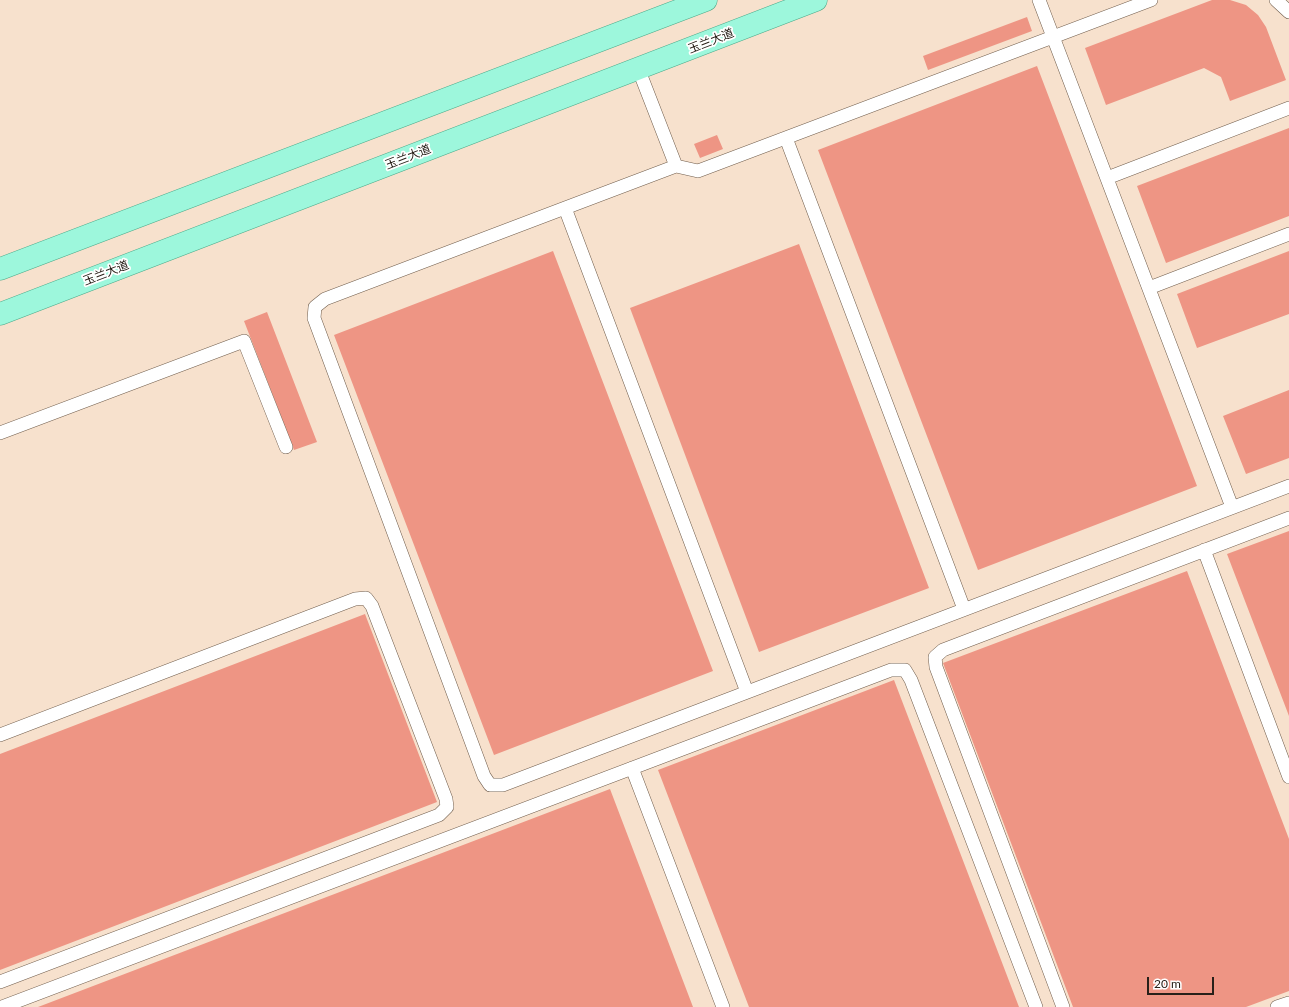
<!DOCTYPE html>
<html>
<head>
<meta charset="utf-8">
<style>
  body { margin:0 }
  #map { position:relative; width:1289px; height:1007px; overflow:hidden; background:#f7e1cd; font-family:Lato,sans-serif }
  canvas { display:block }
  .scale { position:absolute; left:1147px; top:977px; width:67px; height:18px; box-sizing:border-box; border:2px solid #282019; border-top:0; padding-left:5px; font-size:12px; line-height:14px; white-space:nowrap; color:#282019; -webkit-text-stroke:3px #fff; paint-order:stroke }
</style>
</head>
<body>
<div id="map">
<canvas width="1289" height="1007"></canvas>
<div class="scale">20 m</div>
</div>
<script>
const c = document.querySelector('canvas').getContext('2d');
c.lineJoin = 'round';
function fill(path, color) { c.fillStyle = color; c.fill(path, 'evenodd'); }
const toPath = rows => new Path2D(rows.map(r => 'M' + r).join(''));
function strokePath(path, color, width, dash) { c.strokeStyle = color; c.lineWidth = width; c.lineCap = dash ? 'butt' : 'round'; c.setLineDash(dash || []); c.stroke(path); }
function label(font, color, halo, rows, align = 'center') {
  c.font = font + ' Lato,"Noto Sans SC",sans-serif'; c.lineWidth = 3.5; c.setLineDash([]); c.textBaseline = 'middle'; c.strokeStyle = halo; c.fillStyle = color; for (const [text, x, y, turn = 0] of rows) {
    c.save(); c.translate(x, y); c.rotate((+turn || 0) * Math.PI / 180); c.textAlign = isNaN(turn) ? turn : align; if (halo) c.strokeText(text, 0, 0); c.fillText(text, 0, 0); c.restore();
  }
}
const building = toPath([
  [1212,0,1230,0,1246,5,1258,15,1266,27,1286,80,1230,101,1221,77,1204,68,1106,105,1085,48],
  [1027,17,1032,31,928,70,923,56],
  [1037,66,1197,486,978,570,818,150],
  [1289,128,1289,216,1166,263,1137,186],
  [717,135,723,149,700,158,694,144],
  [799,244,929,588,759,652,630,308],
  [553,251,713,671,494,755,334,335],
  [1289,251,1289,314,1197,348,1177,294],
  [267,312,317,442,294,450,244,321],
  [1289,390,1289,458,1246,474,1223,416],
  [1289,531,1289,716,1227,554],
  [1187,571,1289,839,1289,991,1246,1007,1073,1007,943,663],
  [365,614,437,802,0,970,0,754],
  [894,680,1019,1007,749,1007,658,770],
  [610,789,693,1007,38,1007]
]);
const service = toPath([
  [1039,0,1232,507],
  [1151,0,698,171,676,166,565,208,325,299,315,307,314,318,484,776,490,785,503,785,1289,486],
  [1276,0,1289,12],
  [638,68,676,166],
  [786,138,964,609],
  [1107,178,1289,108],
  [565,208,747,692],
  [1149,288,1289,234],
  [0,433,244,341,286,447],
  [1204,550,1289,777],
  [0,735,355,599,366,598,372,606,446,799,447,807,439,815,0,982],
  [632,768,723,1007],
  [2,1007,891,670,905,670,911,680,1036,1007],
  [1063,1007,936,667,935,657,943,650,1289,518],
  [1277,1007,1289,1003]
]);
const primary = toPath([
  [0,269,706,0],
  [0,314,816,0]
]);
const streetNames = [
  ["玉兰大道",711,41,-21],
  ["玉兰大道",408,157,-21],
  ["玉兰大道",106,273,-21]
];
fill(building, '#ee9584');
strokePath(service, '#715e4d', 14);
strokePath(primary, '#4aa888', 23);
strokePath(service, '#fff', 13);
strokePath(primary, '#9df7dc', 22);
label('12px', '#282019', '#fff', streetNames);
</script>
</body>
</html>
